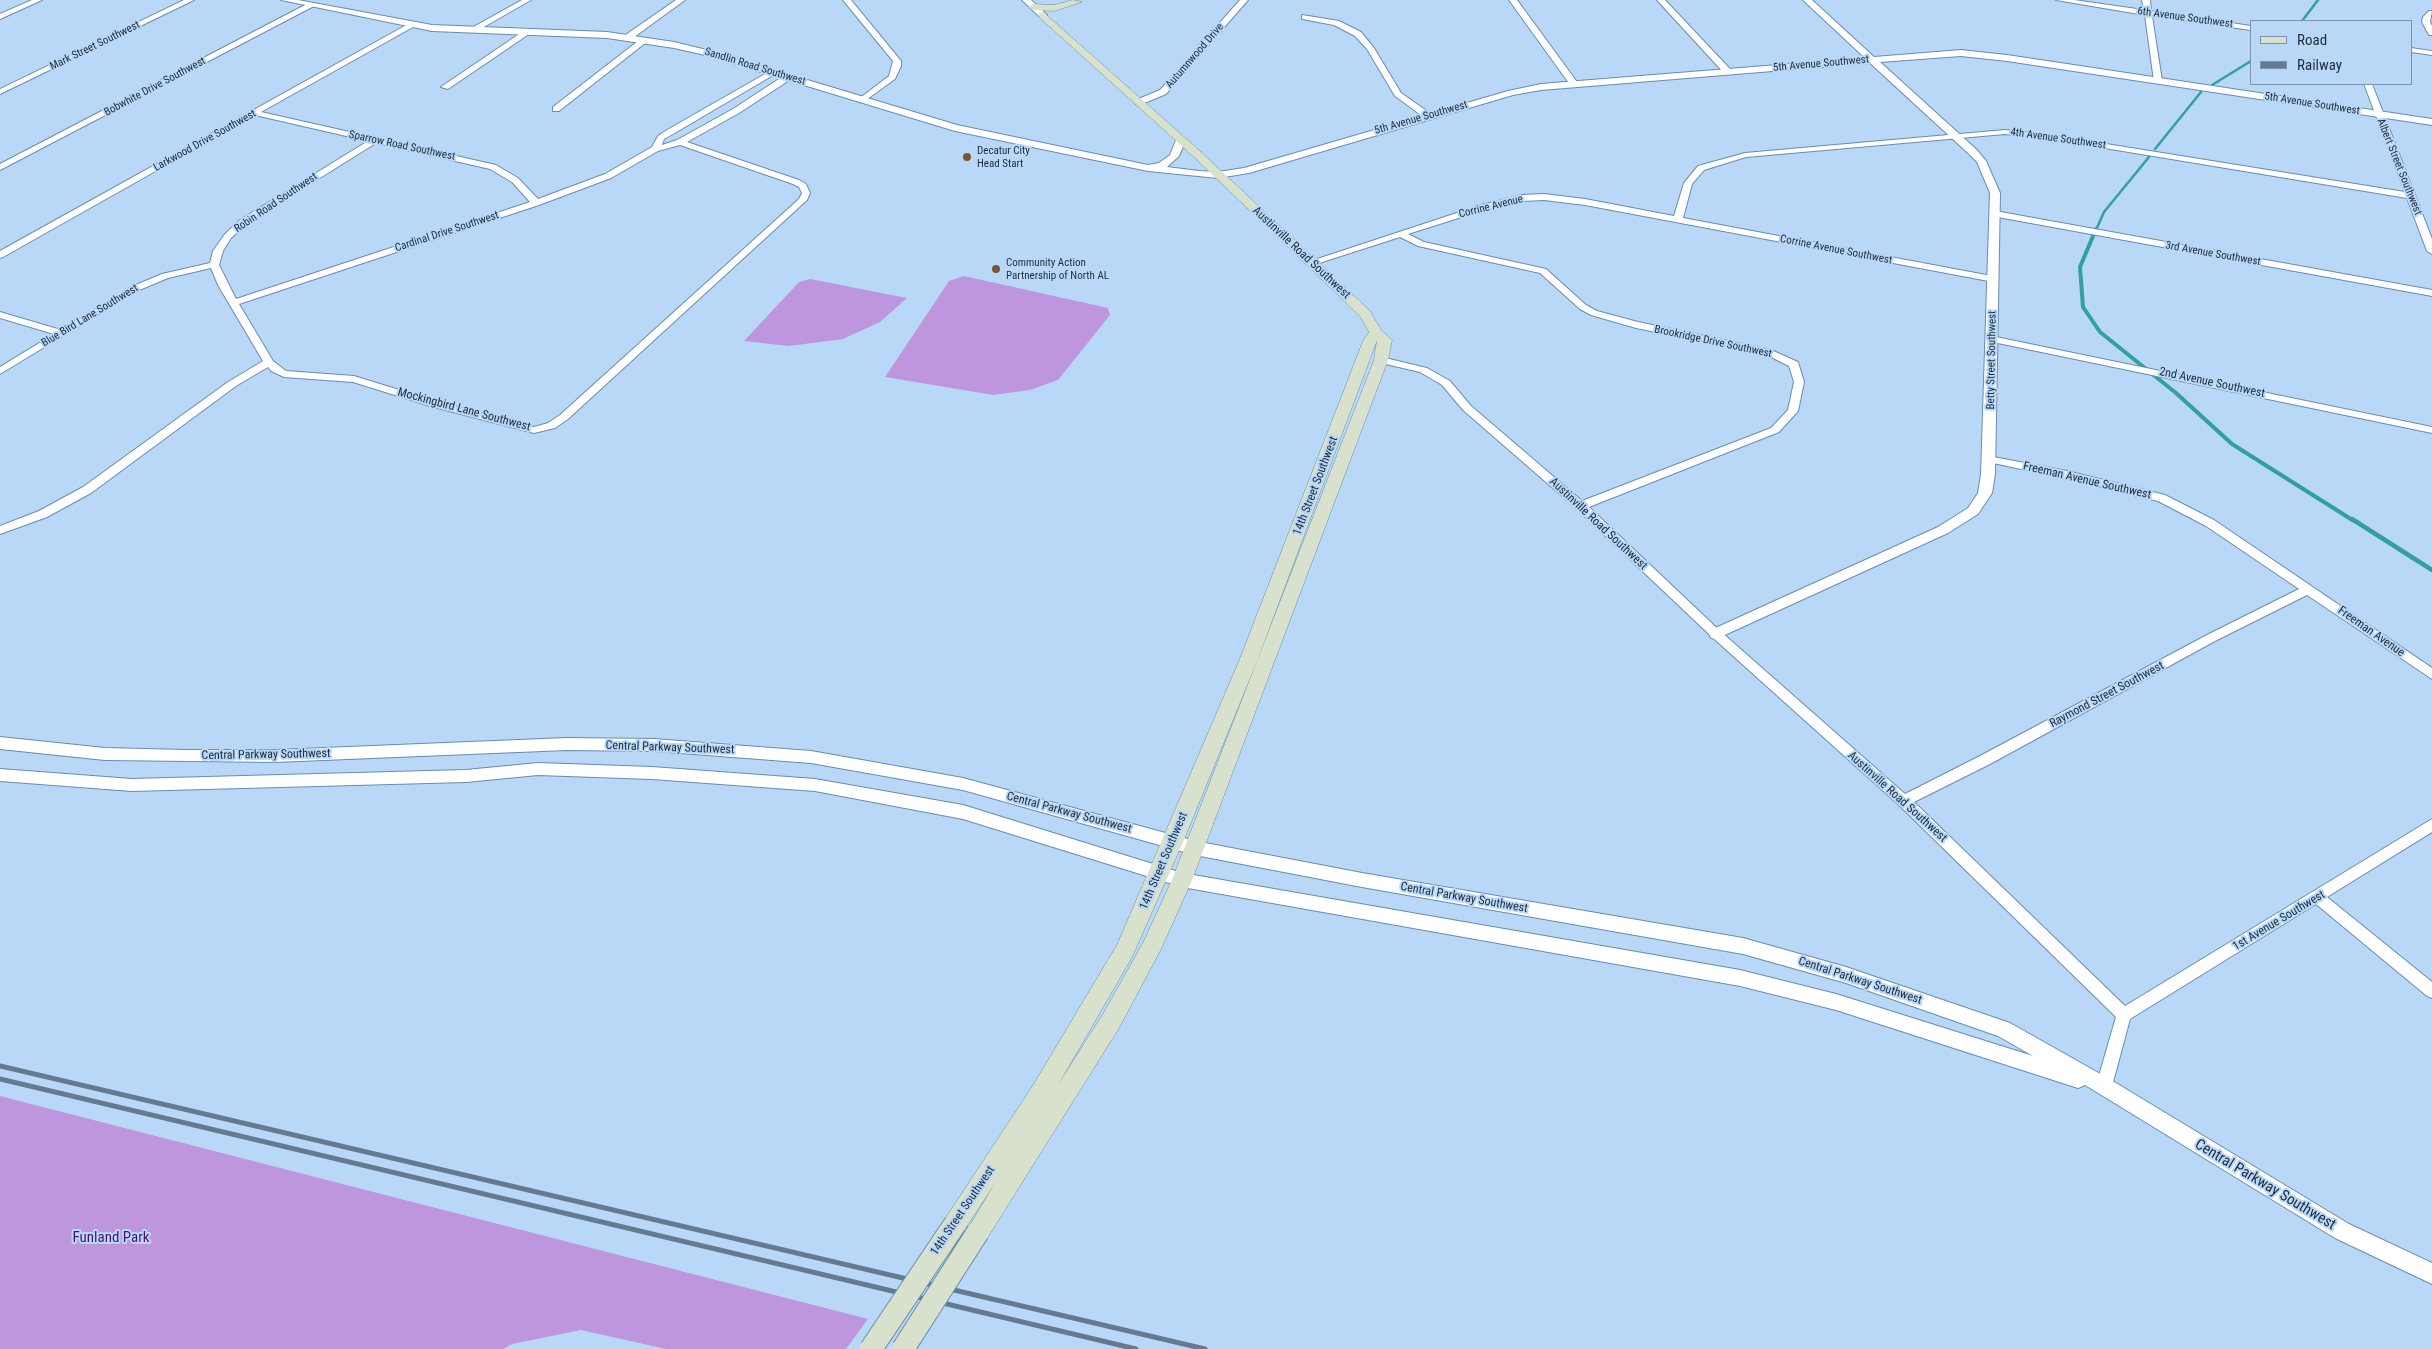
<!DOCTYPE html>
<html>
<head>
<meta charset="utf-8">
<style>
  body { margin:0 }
  #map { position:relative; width:2432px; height:1349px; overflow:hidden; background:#b9d8f8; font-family:"Roboto Condensed",sans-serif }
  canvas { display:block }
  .legend { position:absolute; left:2250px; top:20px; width:162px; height:65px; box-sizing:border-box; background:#b9d8f8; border:1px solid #7b93ac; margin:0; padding:6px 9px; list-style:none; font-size:15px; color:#1d2c3b }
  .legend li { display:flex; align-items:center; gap:10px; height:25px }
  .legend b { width:25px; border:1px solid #7b93ac }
</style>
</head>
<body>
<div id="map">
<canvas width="2432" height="1349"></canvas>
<ul class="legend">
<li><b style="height:6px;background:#d7e1cb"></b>Road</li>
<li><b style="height:6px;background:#647a91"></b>Railway</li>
</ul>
</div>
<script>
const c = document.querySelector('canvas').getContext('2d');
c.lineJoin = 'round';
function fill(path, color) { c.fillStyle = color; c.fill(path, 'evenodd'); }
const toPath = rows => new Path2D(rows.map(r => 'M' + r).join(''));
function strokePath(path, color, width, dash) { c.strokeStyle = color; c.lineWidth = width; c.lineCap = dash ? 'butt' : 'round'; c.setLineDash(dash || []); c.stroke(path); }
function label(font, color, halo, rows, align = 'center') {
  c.font = font + ' "Roboto Condensed",sans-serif'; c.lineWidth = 4; c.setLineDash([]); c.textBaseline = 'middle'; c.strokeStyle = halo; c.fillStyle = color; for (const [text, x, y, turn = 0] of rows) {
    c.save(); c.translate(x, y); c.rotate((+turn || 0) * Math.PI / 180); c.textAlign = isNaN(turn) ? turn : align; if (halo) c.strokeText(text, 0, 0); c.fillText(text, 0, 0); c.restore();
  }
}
const green = toPath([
  [964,276,1108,308,1110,315,1058,380,1030,390,993,395,885,377,949,281],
  [810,279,907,298,880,322,843,339,789,346,744,341,799,282],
  [0,1096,868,1319,846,1349,666,1349,581,1330,512,1344,503,1349,0,1349]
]);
const streamFar2 = toPath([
  [2302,21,2318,0],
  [2212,85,2251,61],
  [2155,149,2201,92],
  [2096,230,2104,212,2149,157]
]);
const streamFar1 = toPath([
  [2096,229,2080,267,2083,307,2100,332,2176,393,2232,444,2354,521]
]);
const stream = toPath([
  [2352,519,2432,570]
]);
const minor = toPath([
  [32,0,42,0,0,19,0,14,32,0],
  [184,0,194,0,0,94,0,89,184,0],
  [522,0,531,0,475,32,468,30,522,0],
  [676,0,685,0,630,40,624,40,624,36,676,0],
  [843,0,851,0,901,61,901,66,895,79,863,102,859,100,860,98,889,76,893,61,843,0],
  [1240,0,1248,0,1166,94,1142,104,1136,104,1136,100,1160,90,1240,0],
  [1509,0,1517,0,1577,82,1577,86,1571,86,1509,0],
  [1657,0,1665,0,1730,69,1730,73,1724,73,1657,0],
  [2056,0,2074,0,2144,10,2142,0,2150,0,2151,11,2251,26,2251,30,2152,16,2162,81,2158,83,2154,81,2145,15,2056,0],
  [307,4,314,6,0,170,0,164,307,4],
  [2429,11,2432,11,2430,22,2432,26,2432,35,2429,35,2422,22,2423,17,2429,11],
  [1302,15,1339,21,1361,32,1374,48,1401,93,1431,114,1431,118,1425,118,1395,96,1367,49,1355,36,1334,25,1302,19,1302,15],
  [410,23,413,23,413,27,261,112,496,165,518,178,538,199,605,174,652,147,658,136,667,130,772,70,776,72,775,74,673,134,664,139,662,145,677,140,733,109,785,75,791,75,791,79,739,113,687,142,799,180,806,184,810,193,807,200,568,419,555,428,534,433,430,406,353,382,284,377,271,371,268,367,236,386,91,493,47,517,0,534,0,526,39,511,83,487,228,382,263,361,218,285,211,268,168,278,137,291,0,374,0,367,54,334,0,318,0,312,61,330,131,287,162,274,210,263,213,251,225,234,240,220,368,141,255,115,3,257,0,258,0,251,410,23],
  [376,143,490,169,512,182,530,202,236,299,219,265,223,251,231,238,246,224,376,143],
  [680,145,793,184,799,187,802,193,799,199,560,415,548,423,534,427,438,402,354,376,286,371,273,361,239,304,539,205,611,178,658,151,680,145],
  [525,30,532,32,448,89,441,87,525,30],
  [642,38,649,40,559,111,553,111,553,107,642,38],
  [2411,48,2432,51,2432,55,2411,52,2411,48],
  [2364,84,2372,84,2432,239,2432,254,2427,251,2407,198,2044,138,2005,134,1746,157,1704,170,1692,184,1683,218,1997,277,1997,281,1994,282,1585,205,1544,200,1523,201,1487,209,1408,234,1424,242,1546,269,1586,305,1597,311,1638,322,1771,350,1798,362,1804,382,1798,411,1779,432,1589,507,1720,631,1905,794,1980,756,2207,635,2299,589,2206,526,2158,501,2067,479,1984,461,1983,459,1984,457,1988,456,2067,471,2165,495,2214,520,2432,668,2432,679,2307,595,2215,641,1990,764,1914,802,2125,1006,2432,819,2432,832,2327,897,2432,982,2432,998,2427,996,2316,904,2130,1019,2112,1086,2110,1091,2104,1094,2098,1091,2096,1086,2116,1017,1899,805,1712,637,1577,509,1463,410,1442,385,1420,372,1377,362,1376,360,1381,357,1427,368,1450,381,1471,406,1582,501,1771,428,1788,410,1794,382,1789,366,1765,354,1636,328,1591,315,1580,309,1540,273,1418,246,1400,237,1313,265,1310,266,1305,263,1481,205,1523,195,1544,194,1585,199,1674,216,1684,183,1698,166,1745,153,2005,130,2044,134,2405,192,2364,84],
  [1995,211,2432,290,2432,296,1992,216,1992,212,1995,211],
  [1991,336,2432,427,2432,433,1988,341,1988,337,1991,336]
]);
const tertiary = toPath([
  [281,0,298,0,432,25,607,32,674,42,711,51,957,125,1148,165,1159,163,1170,155,1176,140,1181,137,1186,140,1179,156,1167,167,1199,171,1218,172,1244,168,1508,91,1541,84,1865,58,1803,0,1812,0,1874,57,1961,50,2007,55,2432,119,2432,125,2007,61,1961,56,1880,62,1977,150,1986,161,2000,193,1995,474,1992,493,1978,514,1948,533,1716,639,1711,638,1709,634,1711,630,1938,527,1968,508,1978,493,1981,474,1990,193,1977,162,1969,154,1870,63,1541,90,1513,95,1249,173,1218,178,1148,171,955,131,705,55,674,48,607,38,432,31,281,0],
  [1022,0,1031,0,1047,15,1040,17,1022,0],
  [0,737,105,748,185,750,275,750,567,738,654,739,811,751,963,778,1195,841,1362,873,1743,938,1846,967,2010,1023,2111,1080,2349,1224,2432,1263,2432,1284,2335,1238,2085,1085,2078,1088,1836,1010,1740,986,1182,887,963,819,815,791,652,779,538,775,466,782,132,791,0,781,0,769,132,779,466,770,538,763,652,767,815,779,963,805,1182,873,1740,970,1836,994,2033,1056,1998,1036,1846,983,1743,954,1362,887,1195,855,963,790,811,763,654,751,567,750,275,762,105,760,0,749,0,737]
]);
const secondary = toPath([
  [1073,0,1082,2,1054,11,1033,10,1028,7,1033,4,1054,5,1073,0],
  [1043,12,1201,152,1370,311,1381,330,1392,340,1388,360,1192,880,1161,949,1119,1028,986,1240,978,1244,970,1240,966,1232,995,1183,963,1232,955,1236,947,1232,943,1224,947,1216,1032,1087,1117,945,1239,661,1363,341,1369,332,1360,316,1193,156,1039,17,1039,13,1043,12],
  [1377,340,1374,360,1172,880,1143,943,1103,1014,1058,1085,1132,957,1183,842,1257,661,1377,340]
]);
const rail = toPath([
  [0,1066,1205,1349],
  [0,1079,1136,1349]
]);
const secondaryBridge = toPath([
  [871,1349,955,1224],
  [903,1349,978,1232]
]);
const markers = [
  [967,157,5,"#78562e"],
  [996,269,5,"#78562e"]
];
const farStreetnames = [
  ["6th Avenue Southwest",2185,18,8],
  ["Mark Street Southwest",95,46,-26],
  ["Autumnwood Drive",1195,56,-49],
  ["5th Avenue Southwest",1821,64,-5],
  ["Sandlin Road Southwest",755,67,17],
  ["Bobwhite Drive Southwest",155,87,-28],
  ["5th Avenue Southwest",2312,104,9],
  ["5th Avenue Southwest",1421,118,-16],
  ["4th Avenue Southwest",2058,139,8],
  ["Larkwood Drive Southwest",205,141,-29],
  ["Sparrow Road Southwest",402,146,12],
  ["Albert Street Southwest",2399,167,68],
  ["Robin Road Southwest",276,203,-34],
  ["Corrine Avenue",1491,207,-14],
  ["Cardinal Drive Southwest",447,232,-18],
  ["Corrine Avenue Southwest",1836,250,11],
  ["3rd Avenue Southwest",2213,254,10],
  ["Blue Bird Lane Southwest",90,316,-31],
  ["Brookridge Drive Southwest",1713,342,12],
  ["Betty Street Southwest",1992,360,-89]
];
const farPoinames = [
  ["Decatur City",977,151],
  ["Head Start",977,164],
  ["Community Action",1006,263],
  ["Partnership of North AL",1006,276]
];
const streetNames = [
  ["Austinville Road Southwest",1301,253,43],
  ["2nd Avenue Southwest",2212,383,12],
  ["Mockingbird Lane Southwest",464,410,15],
  ["Freeman Avenue Southwest",2087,481,13],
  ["14th Street Southwest",1316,486,-69],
  ["Austinville Road Southwest",1598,524,43],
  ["Freeman Avenue",2371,632,35],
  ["Raymond Street Southwest",2107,695,-28],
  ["Central Parkway Southwest",670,748,2],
  ["Central Parkway Southwest",266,755,-1],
  ["Austinville Road Southwest",1897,797,42],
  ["Central Parkway Southwest",1069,813,15],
  ["14th Street Southwest",1164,861,-67],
  ["Central Parkway Southwest",1464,898,10],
  ["1st Avenue Southwest",2279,921,-31],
  ["Central Parkway Southwest",1860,981,18],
  ["14th Street Southwest",963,1211,-56]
];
const nearStreetnames = [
  ["Central Parkway Southwest",2265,1185,31]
];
const nearParknames = [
  ["Funland Park",111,1238]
];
fill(green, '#be96de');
strokePath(streamFar2, '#32a09e', 2.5);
strokePath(streamFar1, '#32a09e', 4);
strokePath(stream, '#32a09e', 4.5);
strokePath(minor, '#688cb0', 2);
strokePath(tertiary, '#688cb0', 2);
strokePath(secondary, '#688cb0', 1);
fill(minor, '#fff');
fill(tertiary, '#fff');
fill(secondary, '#d7e1cb');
strokePath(rail, '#647a91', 5);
strokePath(secondaryBridge, '#688cb0', 24, []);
strokePath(secondaryBridge, '#d7e1cb', 22);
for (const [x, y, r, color] of markers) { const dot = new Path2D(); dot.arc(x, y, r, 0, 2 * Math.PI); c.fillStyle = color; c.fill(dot); strokePath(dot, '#b9d8f8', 2); }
label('11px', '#1d2c3b', '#b9d8f8', farStreetnames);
label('11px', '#1d2c3b', '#b9d8f8', farPoinames, 'left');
label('12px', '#1d2c3b', '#b9d8f8', streetNames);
label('15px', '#1d2c3b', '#b9d8f8', nearStreetnames);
label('15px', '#4b126d', '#b9d8f8', nearParknames);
</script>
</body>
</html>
